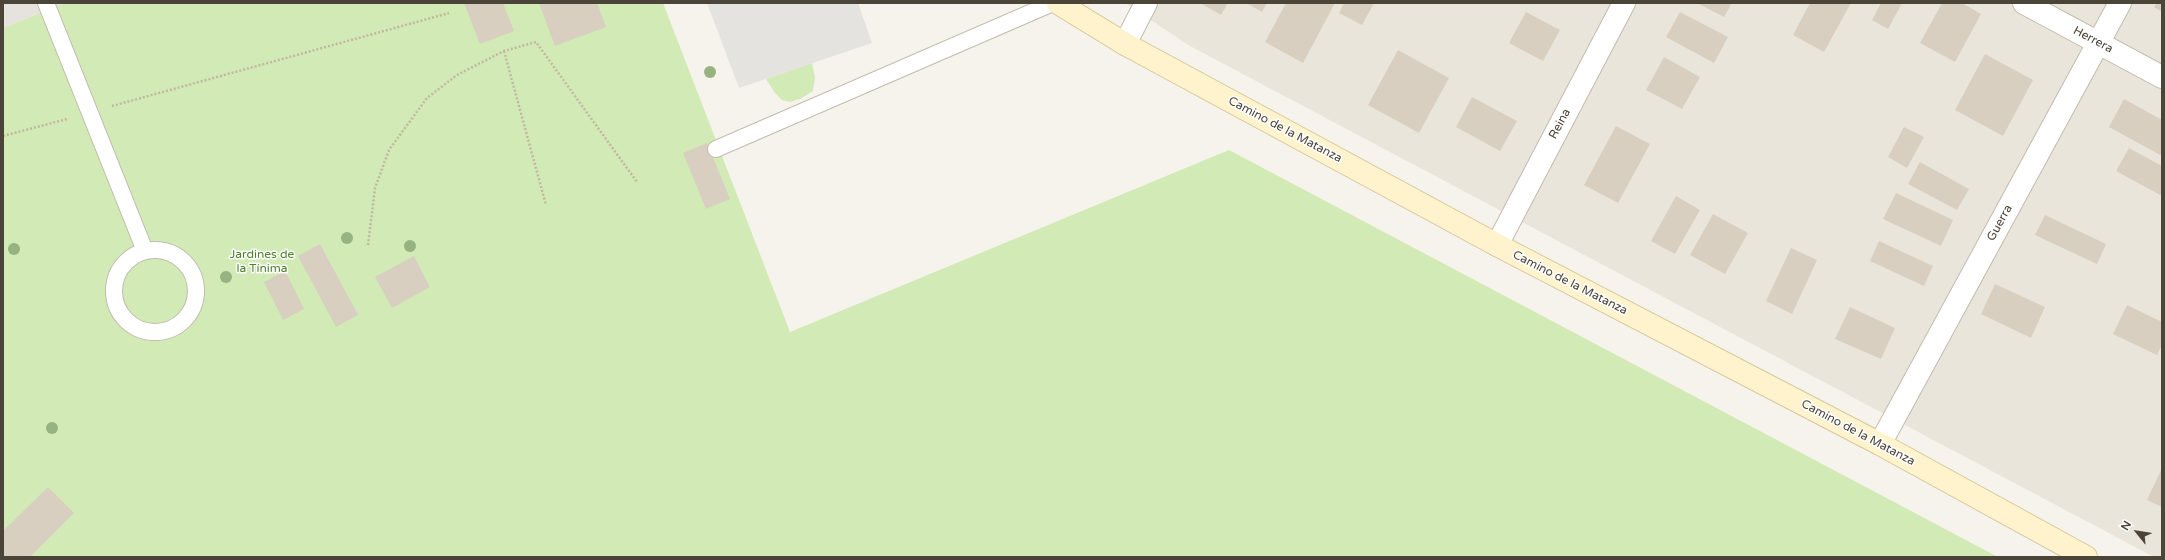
<!DOCTYPE html>
<html>
<head>
<meta charset="utf-8">
<style>
  body { margin:0 }
  #map { position:relative; width:2165px; height:560px; overflow:hidden; background:#f6f3ec; font-family:"Varela Round",sans-serif }
  canvas { display:block }
  .frame { position:absolute; inset:0; border:4px solid #4b4439; pointer-events:none }
  .north { position:absolute; left:2117px; top:512px; width:40px; height:40px; -webkit-text-stroke:3px #fff; paint-order:stroke; rotate:300deg; font-size:11px; font-weight:700; line-height:16px; text-align:center; color:#4b4439 }
  .north::after { content:''; display:block; margin:auto; width:14px; height:18px; background:#4b4439; clip-path:polygon(50% 0,100% 100%,50% 72%,0 100%) }
</style>
</head>
<body>
<div id="map">
<canvas width="2165" height="560"></canvas>
<div class="frame"></div>
<div class="north">N</div>
</div>
<script>
const c = document.querySelector('canvas').getContext('2d');
c.lineJoin = 'round';
function fill(path, color) { c.fillStyle = color; c.fill(path, 'evenodd'); }
const toPath = rows => new Path2D(rows.map(r => 'M' + r).join(''));
function strokePath(path, color, width, dash) { c.strokeStyle = color; c.lineWidth = width; c.lineCap = dash ? 'butt' : 'round'; c.setLineDash(dash || []); c.stroke(path); }
function label(font, color, halo, rows, align = 'center') {
  c.font = font + ' "Varela Round",sans-serif'; c.lineWidth = 3; c.setLineDash([]); c.textBaseline = 'middle'; c.strokeStyle = halo; c.fillStyle = color; for (const [text, x, y, turn = 0] of rows) {
    c.save(); c.translate(x, y); c.rotate((+turn || 0) * Math.PI / 180); c.textAlign = isNaN(turn) ? turn : align; if (halo) c.strokeText(text, 0, 0); c.fillText(text, 0, 0); c.restore();
  }
}
const residential = toPath([
  [1125,3,2162,3,2162,557,2154,557,1190,46]
]);
const industrial = toPath([
  [3,3,65,3,3,28]
]);
const green = toPath([
  [65,3,663,3,790,332,1229,150,1998,557,3,557,3,28],
  [812,63,815,77,813,91,800,99,790,102,782,100,775,93,766,79]
]);
const parking = toPath([
  [707,3,858,3,872,43,739,88]
]);
const building = toPath([
  [464,3,503,3,514,31,480,44],
  [539,3,597,3,606,27,555,46],
  [1200,3,1228,3,1221,15],
  [1246,3,1267,3,1262,12],
  [1286,3,1335,3,1303,63,1265,42],
  [1344,3,1374,3,1362,25,1339,13],
  [1697,3,1732,3,1724,17],
  [1810,3,1851,3,1824,52,1793,35],
  [1881,3,1902,3,1888,29,1872,20],
  [1942,3,1962,3,1981,14,1955,62,1920,43],
  [2157,3,2162,3,2162,12,2154,7],
  [1526,12,1560,30,1543,61,1509,43],
  [1680,12,1728,37,1714,63,1666,37],
  [1398,50,1449,78,1419,133,1368,105],
  [1985,54,2033,80,2003,136,1955,110],
  [1664,57,1700,77,1682,109,1646,90],
  [1472,97,1517,121,1500,151,1456,127],
  [2124,99,2162,120,2162,156,2109,127],
  [1616,126,1650,144,1618,203,1584,185],
  [1904,127,1924,137,1907,168,1888,157],
  [707,143,730,199,706,209,683,153],
  [2129,148,2162,166,2162,196,2116,171],
  [1920,162,1969,189,1957,210,1908,184],
  [1896,193,1953,220,1941,246,1883,219],
  [1676,196,1700,210,1675,254,1651,241],
  [1713,214,1748,233,1725,274,1690,255],
  [2045,215,2106,244,2097,264,2035,235],
  [1879,241,1933,266,1924,286,1870,261],
  [320,244,358,315,336,327,298,256],
  [1791,248,1817,260,1792,314,1766,301],
  [414,256,430,287,392,308,375,277],
  [285,271,304,309,283,320,264,282],
  [1995,284,2045,307,2031,338,1981,314],
  [2127,305,2162,322,2162,345,2157,355,2113,334],
  [1850,307,1895,328,1881,359,1835,339],
  [2162,468,2162,507,2147,500],
  [48,487,74,513,30,557,3,557,3,531]
]);
const path = toPath([
  [504,51,546,205],
  [112,106,449,13],
  [3,136,67,119],
  [368,245,375,188,389,150,427,98,457,75,504,51,536,42,637,182]
]);
const lane = toPath([
  [46,3,145,251],
  [716,149,1053,3],
  '114 291a41 41 0 1 1 82 0a41 41 0 1 1-82 0Z'
]);
const street = toPath([
  [2024,3,2162,77],
  [1125,44,1146,3],
  [1497,245,1624,3],
  [1880,444,2120,3]
]);
const secondary = toPath([
  [1058,3,1125,44,1497,245,1880,444,2086,557]
]);
const trees = [
  [710,72],
  [347,238],
  [410,246],
  [14,249],
  [226,277],
  [52,428]
];
const streetNames = [
  ["Herrera",2093,40,28],
  ["Reina",1560,124,-62],
  ["Camino de la Matanza",1285,130,28],
  ["Guerra",2000,223,-61],
  ["Camino de la Matanza",1570,283,27],
  ["Camino de la Matanza",1858,433,28]
];
const parkNames = [
  ["Jardines de",262,255],
  ["la Tínima",262,269]
];
fill(residential, '#eae5da');
fill(industrial, '#e6e2dd');
fill(green, '#d2eab5');
fill(parking, '#e5e3e0');
fill(building, '#d8cfc1');
strokePath(lane, '#c2bbae', 18);
strokePath(street, '#c2bbae', 24);
strokePath(secondary, '#d6c79b', 24);
strokePath(path, '#c4b79f', 2.5, [2, 2]);
strokePath(lane, '#fff', 16);
strokePath(street, '#fff', 22);
strokePath(secondary, '#fff3cd', 22);
c.fillStyle = '#97b381';
for (const [x, y] of trees) { c.beginPath(); c.arc(x, y, 6, 0, 2 * Math.PI); c.fill(); }
label('12px', '#4b4439', '#fff', streetNames);
label('12px', '#4a7f2a', '#fff', parkNames);
</script>
</body>
</html>
